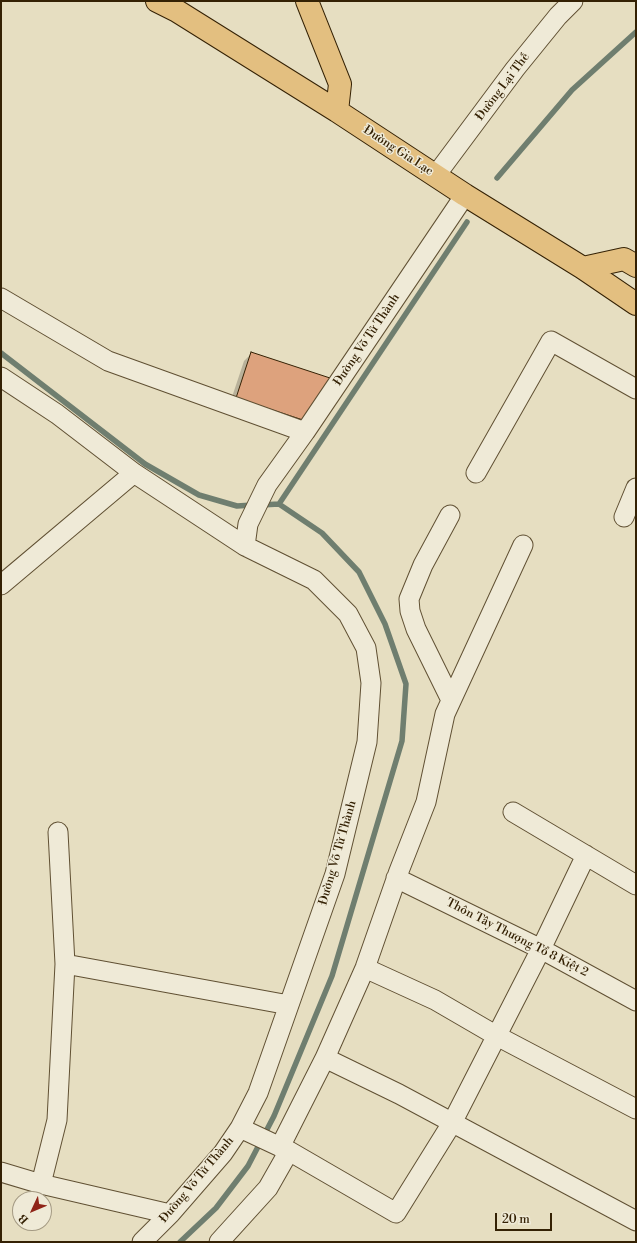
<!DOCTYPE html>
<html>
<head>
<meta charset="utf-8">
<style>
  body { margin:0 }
  #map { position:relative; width:637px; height:1243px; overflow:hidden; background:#e6dec1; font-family:"Libre Bodoni",serif }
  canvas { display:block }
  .frame { position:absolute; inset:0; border:2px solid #342104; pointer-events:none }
  .north { position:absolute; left:12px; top:1191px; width:40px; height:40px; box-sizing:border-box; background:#efead7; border:1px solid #a49a83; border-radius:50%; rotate:226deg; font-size:11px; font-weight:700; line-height:16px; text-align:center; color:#342104 }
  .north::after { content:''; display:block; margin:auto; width:14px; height:18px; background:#8f2418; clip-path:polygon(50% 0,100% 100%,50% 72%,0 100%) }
  .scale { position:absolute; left:495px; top:1213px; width:57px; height:18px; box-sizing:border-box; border:2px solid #342104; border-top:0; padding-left:5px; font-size:12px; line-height:14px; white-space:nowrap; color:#342104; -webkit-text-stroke:3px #efead7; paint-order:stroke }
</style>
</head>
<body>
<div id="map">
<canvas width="637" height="1243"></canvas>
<div class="frame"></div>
<div class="north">B</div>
<div class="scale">20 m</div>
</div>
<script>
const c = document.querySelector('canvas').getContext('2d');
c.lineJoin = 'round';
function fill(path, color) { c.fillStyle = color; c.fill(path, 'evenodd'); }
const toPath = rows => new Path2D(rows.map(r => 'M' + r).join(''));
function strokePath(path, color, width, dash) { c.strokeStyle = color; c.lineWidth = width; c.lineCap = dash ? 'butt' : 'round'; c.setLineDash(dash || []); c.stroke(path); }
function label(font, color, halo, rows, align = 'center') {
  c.font = font + ' "Libre Bodoni",serif'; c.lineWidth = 3; c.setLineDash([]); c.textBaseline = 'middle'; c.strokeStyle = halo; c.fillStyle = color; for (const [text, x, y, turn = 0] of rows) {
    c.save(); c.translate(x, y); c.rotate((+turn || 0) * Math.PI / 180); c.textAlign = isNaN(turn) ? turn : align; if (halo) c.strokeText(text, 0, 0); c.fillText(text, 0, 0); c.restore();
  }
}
const shadow = toPath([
  [251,354,302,419,294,427,229,406,244,361]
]);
const stream = toPath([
  [497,178,572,90,636,32],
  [1,353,145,464,199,495,237,506,253,505],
  [279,504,467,222],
  [180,1242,216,1208,248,1166,274,1116,332,976,402,741,406,684,385,624,359,572,322,533,279,504,261,505]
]);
const building = toPath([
  [251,352,330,378,303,420,236,398,251,352]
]);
const minor = toPath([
  [436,175,515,69,558,16,573,1],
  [1,298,108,361,305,432],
  [1,377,57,414,134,473,245,546],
  [476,473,551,341,636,389],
  [450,515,423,565,409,599,410,611,416,629,451,700],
  [624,517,636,488],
  [1,585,134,473],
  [513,812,636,885],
  [396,878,541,949,636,1001],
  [65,964,289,1005],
  [365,968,435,1000,497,1036,636,1109],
  [325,1058,399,1094,636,1221],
  [240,1128,289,1151,396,1213,452,1123,541,949,586,855],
  [280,1147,325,1058,365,968,399,871,426,802,445,714,523,545],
  [1,1172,41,1184,170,1214],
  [41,1184,57,1120,65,964,58,832],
  [142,1242,170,1214,223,1153,240,1128,258,1093,335,874,367,742,371,683,366,648,348,614,314,580,245,546,248,524,267,485,305,432,465,195],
  [219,1242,268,1188,289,1151]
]);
const major = toPath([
  [157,1,177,11,337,111,465,195,583,268,636,304],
  [307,1,340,84,337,111],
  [583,268,624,259,636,266]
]);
const streetNames = [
  ["Đường Lại Thế",503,87,-53],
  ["Đường Gia Lạc",398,151,33],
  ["Đường Võ Tử Thành",367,340,-56],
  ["Đường Võ Tử Thành",338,853,-74],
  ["Thôn Tây Thượng Tổ 8 Kiệt 2",517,938,27],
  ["Đường Võ Tử Thành",197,1180,-50]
];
fill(shadow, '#0003');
strokePath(stream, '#6f7e6f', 5.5);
fill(building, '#dda27d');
strokePath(building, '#342104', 1);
strokePath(minor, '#605033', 21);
strokePath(major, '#342104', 24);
strokePath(minor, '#efead7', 19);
strokePath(major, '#e3bf80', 22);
label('12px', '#342104', '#efead7', streetNames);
</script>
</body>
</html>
